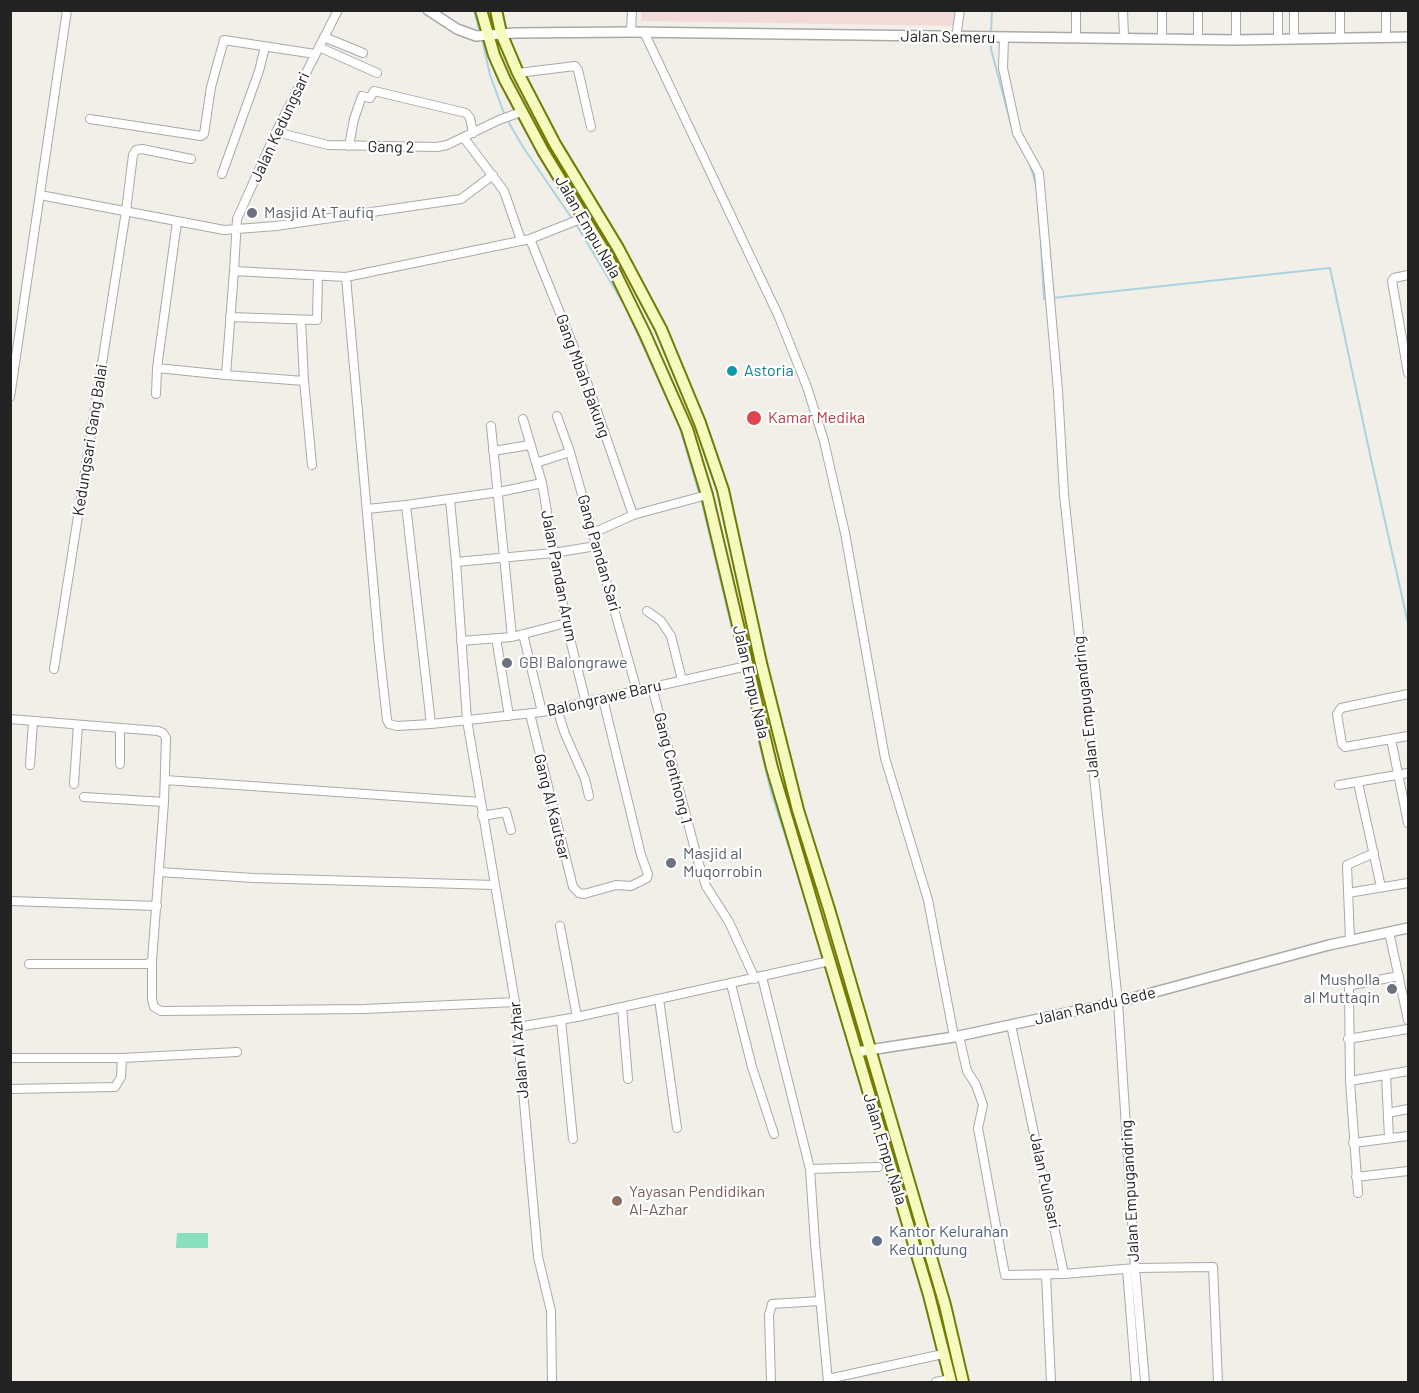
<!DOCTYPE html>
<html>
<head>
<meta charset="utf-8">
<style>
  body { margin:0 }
  #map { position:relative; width:1419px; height:1393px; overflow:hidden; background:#f2efe9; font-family:Barlow,sans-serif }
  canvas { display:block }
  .frame { position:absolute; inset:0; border:12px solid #222; pointer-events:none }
</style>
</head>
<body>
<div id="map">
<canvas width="1419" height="1393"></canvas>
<div class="frame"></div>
</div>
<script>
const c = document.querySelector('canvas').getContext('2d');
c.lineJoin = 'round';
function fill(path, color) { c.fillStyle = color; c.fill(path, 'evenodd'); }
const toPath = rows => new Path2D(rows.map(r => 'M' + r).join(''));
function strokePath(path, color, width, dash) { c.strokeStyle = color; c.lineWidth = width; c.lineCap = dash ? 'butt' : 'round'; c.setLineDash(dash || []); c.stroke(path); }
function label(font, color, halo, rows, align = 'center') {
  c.font = font + ' Barlow,sans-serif'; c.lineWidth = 4.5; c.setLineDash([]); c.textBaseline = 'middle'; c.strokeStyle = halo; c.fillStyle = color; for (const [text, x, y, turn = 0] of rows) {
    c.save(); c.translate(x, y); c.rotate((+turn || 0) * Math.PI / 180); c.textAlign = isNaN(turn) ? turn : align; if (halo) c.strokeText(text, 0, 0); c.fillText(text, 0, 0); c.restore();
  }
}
const commercial = toPath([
  [641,10,958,11,957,26,641,21]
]);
const pitch = toPath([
  [177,1233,208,1233,208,1248,176,1248]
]);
const stream = toPath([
  [474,10,480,34],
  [991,35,992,10],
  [482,39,490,75,505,116,523,147,573,220],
  [991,40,991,49,1014,136,1028,160],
  [1030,165,1037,188],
  [576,224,626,308,679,425,699,493],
  [1040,224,1044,299],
  [1052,298,1330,268,1371,459,1408,623],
  [701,499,771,792,804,894]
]);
const minor = toPath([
  [338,10,276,132,237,219,234,271,346,277,530,239,583,218],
  [1076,10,1076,38],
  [1123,10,1124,38],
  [1294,10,1294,39],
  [1386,10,1386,37],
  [631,32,632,10],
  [644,32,779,317,807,387,824,441,845,533,885,758,928,900,954,1037],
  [324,37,363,53],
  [956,37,960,10],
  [1004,38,1003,68,1017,133,1039,173,1058,391,1064,494,1118,1002,1135,1268,1145,1382],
  [1162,38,1162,10],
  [1340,38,1340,10],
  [1278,39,1278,10],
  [1198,40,1198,10],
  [1236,40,1236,10],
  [319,47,377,73],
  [518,73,575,66,578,70,591,127],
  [90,119,201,136,204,134,211,87,224,40,315,54],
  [276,132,328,145,437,147,447,145,499,120,521,112],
  [464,138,504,191,521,240],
  [349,146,354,119,362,96,370,98,374,91,466,113,470,118,473,133],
  [222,174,259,71,265,47],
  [40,195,224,230,276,226,461,199,493,175],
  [530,239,581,365,633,515],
  [234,271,226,375,304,381],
  [1408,275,1394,278,1392,281,1408,373],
  [346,277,379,648,387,720,389,724,397,726,431,724,542,712,747,666],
  [230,317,317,320,318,276],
  [301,320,304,381,312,465],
  [157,368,226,375],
  [156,394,157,368,177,222],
  [10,397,67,10],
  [557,416,570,452,637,691],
  [523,419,542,483,566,623,586,703],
  [491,426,512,637],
  [493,451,530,445],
  [536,463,570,452],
  [450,500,456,562,467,720,515,1002,538,1257,551,1311,552,1382],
  [367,509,406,505],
  [593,533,633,515,707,495],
  [456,562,553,553,596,546],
  [647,611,661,621,671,636,682,680],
  [523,634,542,712],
  [496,638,509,716],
  [461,641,512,637,566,623],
  [54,669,126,211,133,155,136,150,142,149,191,159],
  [652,687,698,861,706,886,729,922,755,979],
  [1408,694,1341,708,1337,714,1342,744,1345,747,1408,736],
  [557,709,565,734,585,779,589,796],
  [530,714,573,887,579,893,584,894,616,885,631,886,647,878,648,874,641,855,603,699],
  [10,719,158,731,163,733,166,738,164,802,152,961,147,964,29,964],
  [431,724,406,505,499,492,542,483],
  [120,728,120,764],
  [1391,739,1408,823],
  [30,765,33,721],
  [165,780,480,802],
  [1358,783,1381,887],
  [74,784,78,725],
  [1339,785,1408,773],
  [84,797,164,802],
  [482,816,506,812,511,830],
  [159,872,254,878,495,885],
  [1348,893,1408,883],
  [10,901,157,906],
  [560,926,577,1017],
  [1389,932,1408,1020],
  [1350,940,1347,865,1374,853],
  [152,961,152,999,154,1007,161,1011,365,1009,515,1002],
  [762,977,810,1169,815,1243,828,1382],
  [731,984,752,1067,774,1134],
  [659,999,677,1128],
  [622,1007,628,1079],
  [561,1020,573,1139],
  [1011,1025,1064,1274,1135,1268,1213,1267,1218,1382],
  [518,1027,577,1017,830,961],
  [959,1036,967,1071,976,1085,983,1105,978,1128,1005,1275,1064,1274],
  [1348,1039,1408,1029],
  [10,1058,122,1058,121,1077,115,1087,10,1089],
  [122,1058,237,1052],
  [1386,1075,1389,1138],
  [1350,1081,1408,1071],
  [1388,1113,1408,1109],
  [1353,1143,1408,1136],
  [810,1169,878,1167],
  [1356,1177,1408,1171],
  [1358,1193,1350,1081,1349,988,1352,985,1399,976],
  [1127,1269,1136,1382],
  [1046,1275,1051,1382],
  [828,1379,943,1354],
  [771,1382,769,1315,772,1304,820,1301],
  [936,1382,950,1379]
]);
const tertiary = toPath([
  [428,10,457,29,476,36,515,33,631,32,1236,40,1408,37],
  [856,1052,954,1037,1118,1002,1329,945,1408,928]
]);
const secondary = toPath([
  [481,10,494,55,505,80,543,151,607,256,645,334,687,429,707,495,772,768,929,1295,951,1382],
  [496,10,501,33,518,73,555,144,618,248,661,329,700,423,723,490,761,663,798,810,829,909,945,1305,963,1382]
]);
const markers = [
  [252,213,6,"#6b7280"],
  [732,371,6,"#0f9aa8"],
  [754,418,8,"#e0444e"],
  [507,663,6,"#6b7280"],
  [671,863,6,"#6b7280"],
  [1392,989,6,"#6b7280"],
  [617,1201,6,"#8d6e63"],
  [877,1241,6,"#5c6f8a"]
];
const streetNames = [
  ["Jalan Semeru",948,37,1],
  ["Jalan Kedungsari",280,127,-65],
  ["Gang 2",391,147,1],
  ["Jalan Empu Nala",588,227,60],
  ["Gang Mbah Bakung",583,376,70],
  ["Kedungsari Gang Balai",90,440,-81],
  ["Gang Pandan Sari",599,553,74],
  ["Jalan Pandan Arum",559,576,79],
  ["Jalan Empu Nala",751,682,77],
  ["Balongrawe Baru",604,698,-13],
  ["Jalan Empugandring",1086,707,-96],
  ["Gang Centhong 1",673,768,76],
  ["Gang Al Kautsar",552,807,76],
  ["Jalan Randu Gede",1095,1006,-13],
  ["Jalan Al Azhar",519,1050,-95],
  ["Jalan Empu Nala",885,1149,73],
  ["Jalan Pulosari",1045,1181,78],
  ["Jalan Empugandring",1130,1191,-93]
];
const worshipNames = [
  ["Masjid At Taufiq",264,213],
  ["GBI Balongrawe",519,663],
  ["Masjid al",683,854],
  ["Muqorrobin",683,872],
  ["Musholla",1380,980,"right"],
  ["al Muttaqin",1380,998,"right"]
];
const cultureNames = [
  ["Astoria",744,371]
];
const healthNames = [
  ["Kamar Medika",768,418]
];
const educationNames = [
  ["Yayasan Pendidikan",629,1192],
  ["Al-Azhar",629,1210]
];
const serviceNames = [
  ["Kantor Kelurahan",889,1232],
  ["Kedundung",889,1250]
];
fill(commercial, '#f2dad9');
fill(pitch, '#88e0be');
strokePath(stream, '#aad3df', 2);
strokePath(minor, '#a9a9a9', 10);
strokePath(tertiary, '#a9a9a9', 12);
strokePath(secondary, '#707d05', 14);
strokePath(minor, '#fff', 8);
strokePath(tertiary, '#fff', 9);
strokePath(secondary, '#f7fabf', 10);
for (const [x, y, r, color] of markers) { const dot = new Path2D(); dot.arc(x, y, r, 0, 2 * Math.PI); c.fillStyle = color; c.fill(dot); strokePath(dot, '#fff', 2); }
label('16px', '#222', '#fff', streetNames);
label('16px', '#5b616d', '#fff', worshipNames, 'left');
label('16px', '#0d838f', '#fff', cultureNames, 'left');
label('16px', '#be3a42', '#fff', healthNames, 'left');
label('16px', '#785e54', '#fff', educationNames, 'left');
label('16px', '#4e5e75', '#fff', serviceNames, 'left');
</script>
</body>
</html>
